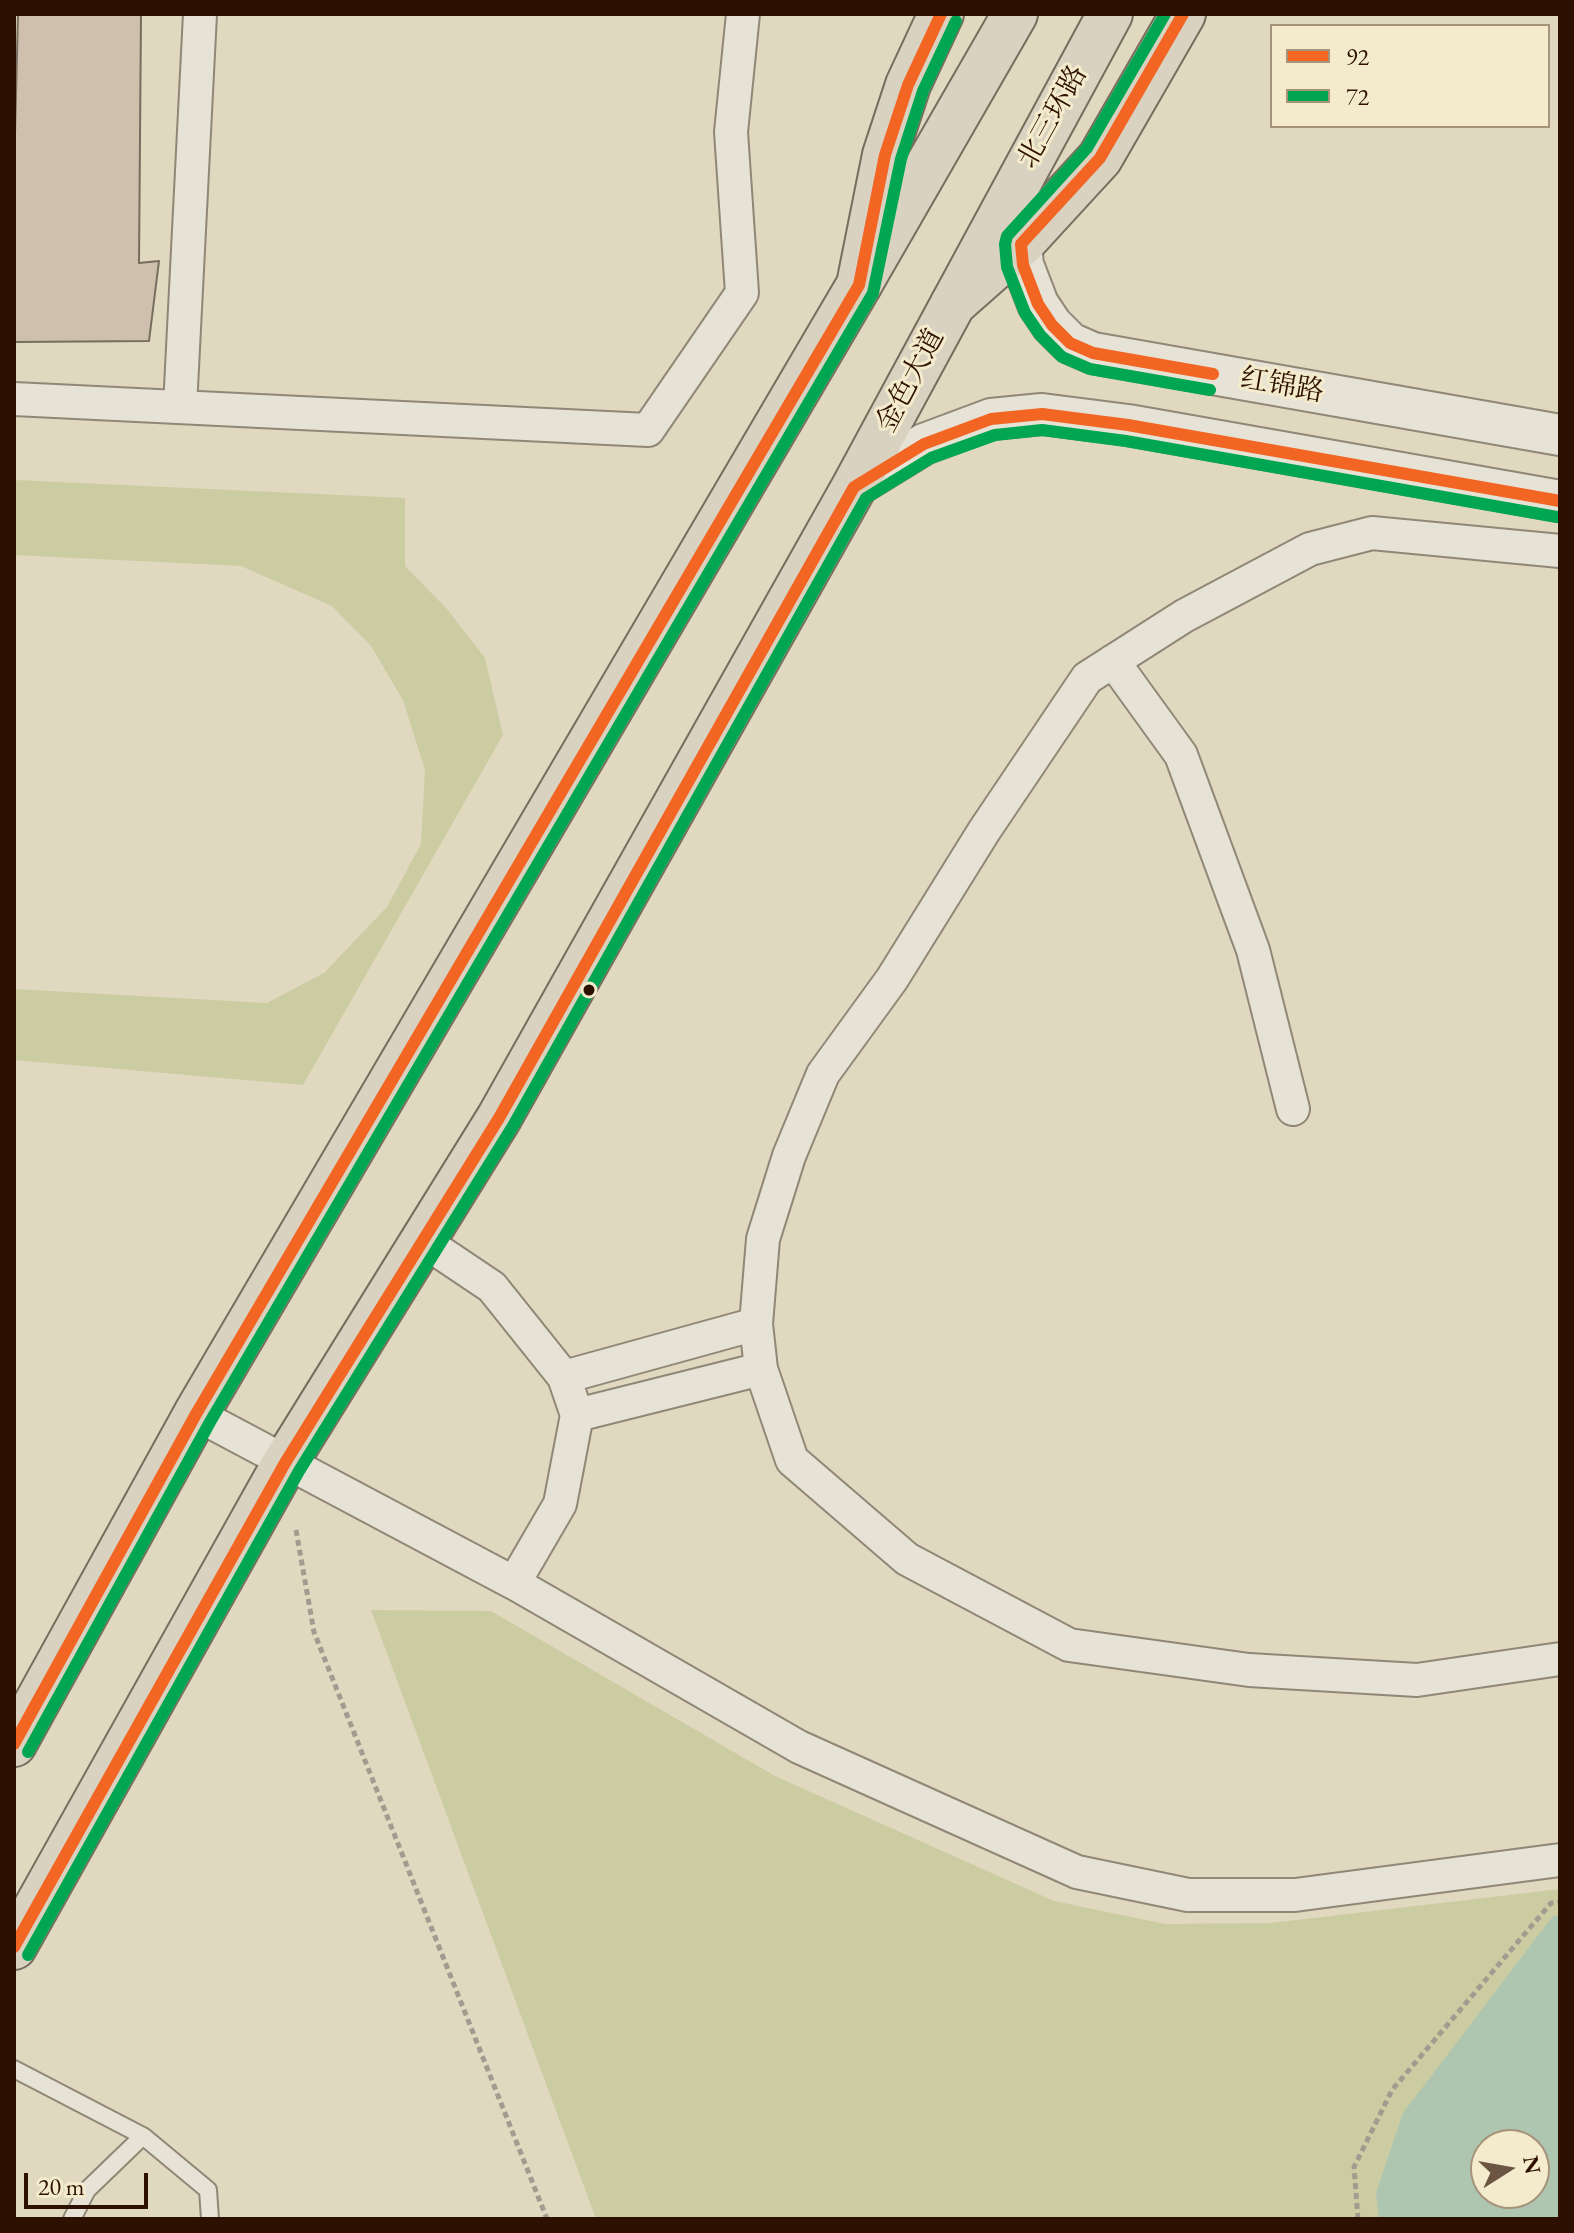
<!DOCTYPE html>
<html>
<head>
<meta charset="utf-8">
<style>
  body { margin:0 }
  #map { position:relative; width:1574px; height:2233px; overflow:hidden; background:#e0d8bf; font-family:"EB Garamond",serif }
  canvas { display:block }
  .frame { position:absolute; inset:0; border:16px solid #2e1000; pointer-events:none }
  .legend { position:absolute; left:1270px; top:24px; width:280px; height:104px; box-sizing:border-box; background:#f4ebcc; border:2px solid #a5937a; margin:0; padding:10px 14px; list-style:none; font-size:24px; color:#2e1000 }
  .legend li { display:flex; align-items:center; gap:16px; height:40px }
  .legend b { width:40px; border:2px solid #a5937a }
  .north { position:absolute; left:1470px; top:2129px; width:80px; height:80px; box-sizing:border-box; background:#f4ebcc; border:2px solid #a5937a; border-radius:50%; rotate:79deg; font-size:22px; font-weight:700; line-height:32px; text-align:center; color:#2e1000 }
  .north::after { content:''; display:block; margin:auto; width:28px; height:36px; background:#6c5643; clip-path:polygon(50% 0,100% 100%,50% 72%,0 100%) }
  .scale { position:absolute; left:24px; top:2173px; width:124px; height:36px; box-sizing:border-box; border:4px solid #2e1000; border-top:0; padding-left:10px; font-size:24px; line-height:28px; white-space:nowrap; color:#2e1000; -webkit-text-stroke:6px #f4ebcc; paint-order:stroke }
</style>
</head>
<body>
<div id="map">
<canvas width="1574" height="2233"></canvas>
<div class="frame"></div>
<ul class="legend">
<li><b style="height:10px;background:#f26522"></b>92</li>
<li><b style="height:10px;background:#00a651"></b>72</li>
</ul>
<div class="north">N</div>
<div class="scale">20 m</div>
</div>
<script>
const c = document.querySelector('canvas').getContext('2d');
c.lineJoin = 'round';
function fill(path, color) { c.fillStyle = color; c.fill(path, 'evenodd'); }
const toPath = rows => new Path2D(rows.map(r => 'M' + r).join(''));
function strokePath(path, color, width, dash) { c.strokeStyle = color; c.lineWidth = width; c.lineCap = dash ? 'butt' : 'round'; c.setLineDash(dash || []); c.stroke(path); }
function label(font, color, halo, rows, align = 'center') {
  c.font = font + ' "EB Garamond","Noto Serif SC",serif'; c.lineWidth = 6; c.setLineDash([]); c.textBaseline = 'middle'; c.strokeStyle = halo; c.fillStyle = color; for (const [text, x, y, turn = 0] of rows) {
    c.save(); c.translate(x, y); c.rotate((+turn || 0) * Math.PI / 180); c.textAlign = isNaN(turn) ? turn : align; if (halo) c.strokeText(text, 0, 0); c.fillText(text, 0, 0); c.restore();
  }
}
const green = toPath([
  [14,480,405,498,405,566,447,609,485,658,503,735,303,1085,14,1060,14,989,267,1003,324,973,387,907,421,844,425,770,403,700,371,646,332,606,241,566,14,555],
  [371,1610,491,1611,775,1776,1054,1901,1165,1924,1271,1923,1560,1889,1560,2219,596,2219],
  [1486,2145,1534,2145,1534,2193,1486,2193]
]);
const water = toPath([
  [1553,1916,1560,1916,1560,2219,1379,2219,1376,2193,1403,2113],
  [1486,2145,1534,2145,1534,2193,1486,2193]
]);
const building = toPath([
  [18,14,141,14,139,263,159,261,149,341,14,342,14,174,18,14]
]);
const path = toPath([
  [296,1530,314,1632,547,2219],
  [1358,2219,1354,2167,1392,2090,1551,1903,1560,1902]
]);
const service = toPath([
  [14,2069,143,2136,208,2190,210,2219],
  [72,2219,87,2190,143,2136]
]);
const minor = toPath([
  [14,399,648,430,742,293,731,132,743,14],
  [180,407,200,14],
  [1560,551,1372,533,1310,549,1184,616,1087,678,984,831,892,979,823,1074,789,1156,763,1239,756,1324,761,1369,792,1460,907,1559,1069,1645,1249,1670,1417,1680,1560,1659],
  [1113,661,1181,755,1253,950,1293,1109],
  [422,1240,492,1287,564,1377,577,1415,560,1504,514,1583],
  [564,1377,756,1324],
  [196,1414,514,1583,799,1747,1077,1872,1188,1895,1295,1895,1560,1860],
  [577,1415,761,1369]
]);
const tertiary = toPath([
  [1022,217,1021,244,1023,265,1038,304,1052,325,1070,343,1093,353,1560,435],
  [854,487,924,444,991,419,1042,414,1128,425,1560,501]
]);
const primary = toPath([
  [14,1744,196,1414,859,285,885,155,908,85,941,14],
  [14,1947,285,1463,499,1118,854,487,953,304,1021,244,1100,158,1183,14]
]);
const trunk = toPath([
  [859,285,1015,14],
  [953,304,1110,14]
]);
const bus1 = toPath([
  [1183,14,1100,158,1021,244,1023,265,1038,304,1052,325,1070,343,1093,353,1213,374],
  [14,1744,196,1414,859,285,885,155,908,85,941,14],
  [14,1947,285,1463,499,1118,854,487,924,444,991,419,1042,414,1128,425,1560,501]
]);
const bus2 = toPath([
  [1165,14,1087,148,1007,236,1005,244,1007,267,1025,313,1040,335,1062,357,1090,369,1210,390],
  [28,1752,210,1422,873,293,901,159,923,91,956,21],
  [28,1955,299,1471,513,1126,866,498,931,458,995,435,1042,430,1126,441,1557,517]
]);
const markers = [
  [589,990,7,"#2e1000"]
];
const streetNames = [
  ["北三环路",1053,117,-61],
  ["金色大道",911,381,-62],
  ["红锦路",1282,386,10]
];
fill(green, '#cccca2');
fill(water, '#aec5b0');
fill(building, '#cfc0ad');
strokePath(building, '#766d5e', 2);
strokePath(service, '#908777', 20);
strokePath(minor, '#908777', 36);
strokePath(tertiary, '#908777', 44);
strokePath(primary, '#766d5e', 48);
strokePath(trunk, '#766d5e', 48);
strokePath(path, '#a29c90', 5, [6, 4]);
strokePath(service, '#e6e2d5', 16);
strokePath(minor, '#e6e2d5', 32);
strokePath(tertiary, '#e6e2d5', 40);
strokePath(primary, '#dad2c0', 44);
strokePath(trunk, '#dad2c0', 44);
strokePath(bus1, '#f26522', 12);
strokePath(bus2, '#00a651', 12);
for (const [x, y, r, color] of markers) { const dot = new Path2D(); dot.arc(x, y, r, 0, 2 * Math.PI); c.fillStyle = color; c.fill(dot); strokePath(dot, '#f4ebcc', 3); }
label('28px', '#2e1000', '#f4ebcc', streetNames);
</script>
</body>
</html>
